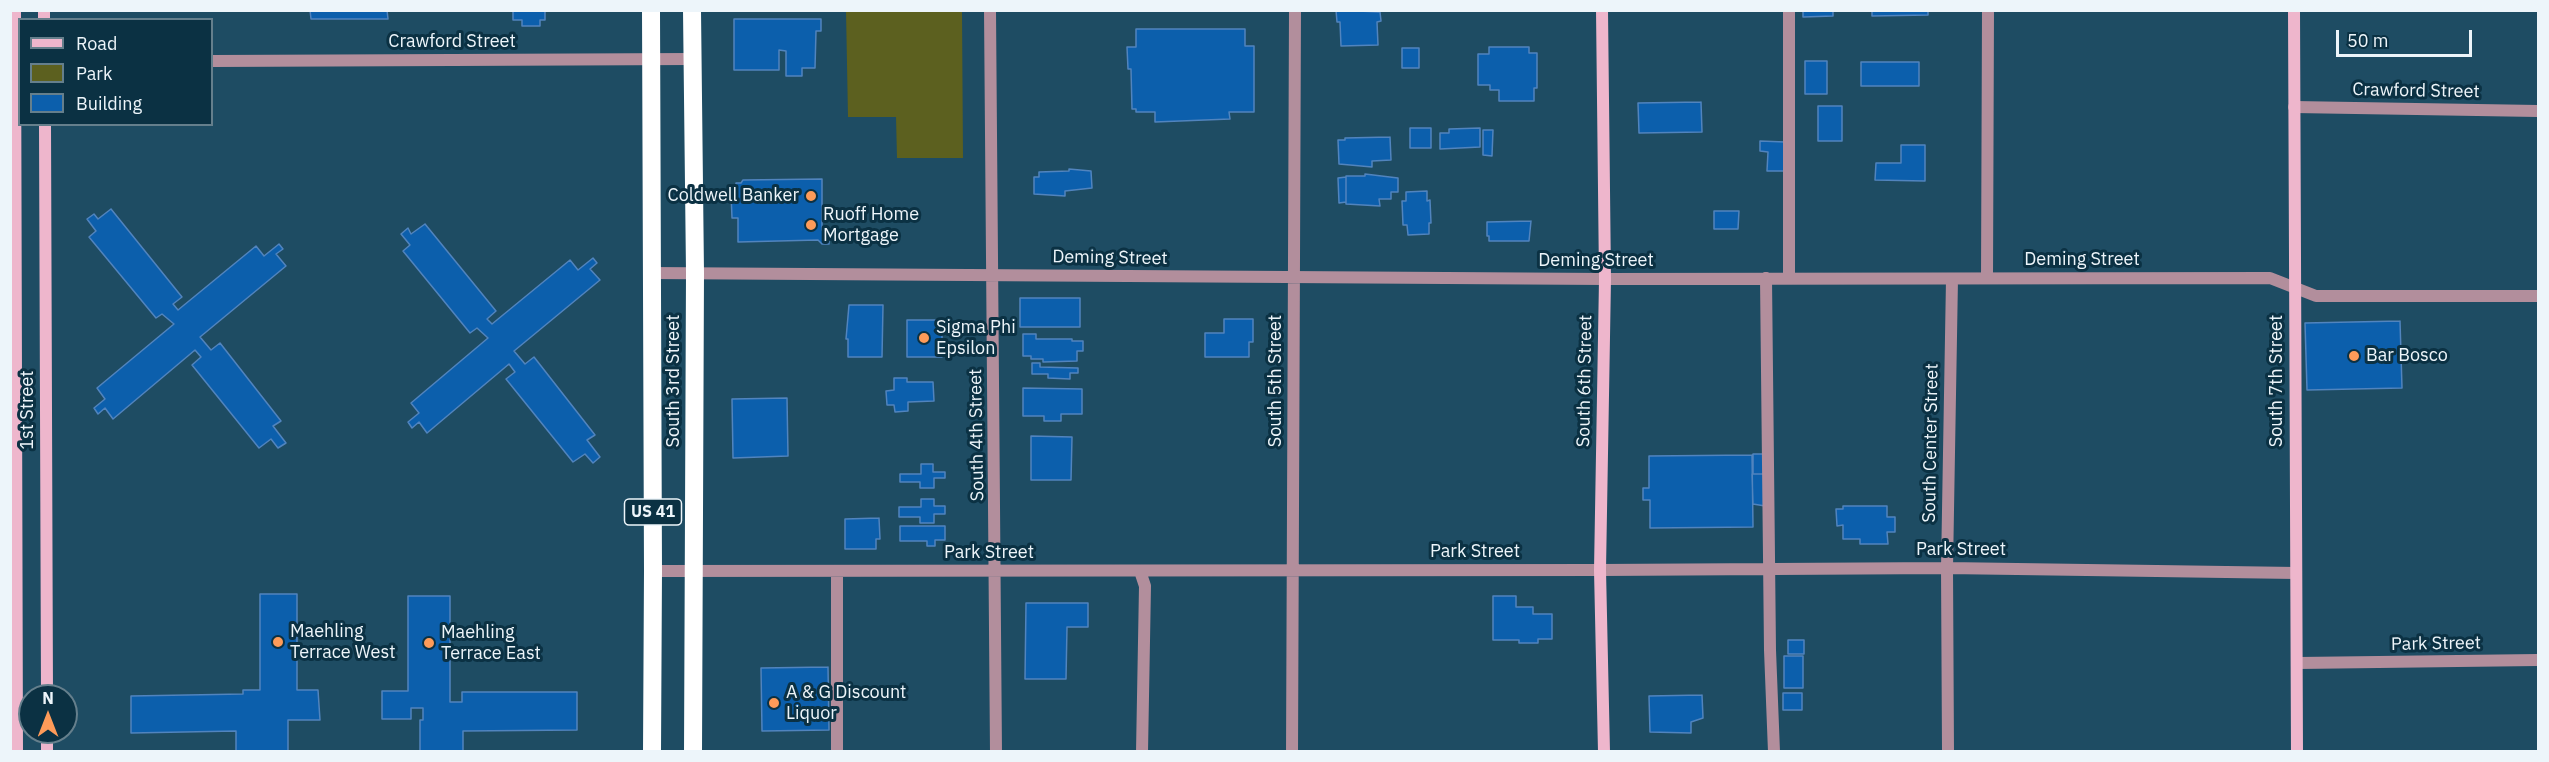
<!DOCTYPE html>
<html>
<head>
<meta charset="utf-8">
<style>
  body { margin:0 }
  #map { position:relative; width:2549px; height:762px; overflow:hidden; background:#1e4c63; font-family:"IBM Plex Sans",sans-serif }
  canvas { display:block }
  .frame { position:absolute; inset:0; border:12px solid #edf5fa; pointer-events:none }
  .legend { position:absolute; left:18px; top:18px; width:195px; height:108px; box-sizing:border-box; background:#0b3143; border:2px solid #657f8c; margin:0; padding:8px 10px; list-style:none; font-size:18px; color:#edf5fa }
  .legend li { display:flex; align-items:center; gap:12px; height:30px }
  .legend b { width:30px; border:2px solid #657f8c }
  .north { position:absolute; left:18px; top:684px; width:60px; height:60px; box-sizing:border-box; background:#0b3143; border:2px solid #657f8c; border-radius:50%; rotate:0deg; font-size:16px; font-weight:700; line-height:24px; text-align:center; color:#edf5fa }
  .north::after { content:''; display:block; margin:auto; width:21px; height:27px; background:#fe9b59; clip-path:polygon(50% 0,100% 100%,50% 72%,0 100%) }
  .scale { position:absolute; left:2336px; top:30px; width:136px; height:27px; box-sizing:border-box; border:3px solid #edf5fa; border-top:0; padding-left:8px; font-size:18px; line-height:21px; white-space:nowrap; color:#edf5fa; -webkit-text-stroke:4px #0b3143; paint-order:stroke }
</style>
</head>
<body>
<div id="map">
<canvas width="2549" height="762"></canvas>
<div class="frame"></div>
<ul class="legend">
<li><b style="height:8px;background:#eeb6cc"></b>Road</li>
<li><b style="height:16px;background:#5c601f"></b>Park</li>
<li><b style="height:16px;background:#0c5fac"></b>Building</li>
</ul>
<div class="north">N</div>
<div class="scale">50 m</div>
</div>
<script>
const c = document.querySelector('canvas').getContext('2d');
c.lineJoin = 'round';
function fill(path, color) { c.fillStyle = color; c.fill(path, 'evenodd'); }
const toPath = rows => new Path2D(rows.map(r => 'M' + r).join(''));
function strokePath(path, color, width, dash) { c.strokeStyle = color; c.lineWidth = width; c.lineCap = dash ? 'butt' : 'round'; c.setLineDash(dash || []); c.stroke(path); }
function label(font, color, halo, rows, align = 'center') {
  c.font = font + ' "IBM Plex Sans",sans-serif'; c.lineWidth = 6; c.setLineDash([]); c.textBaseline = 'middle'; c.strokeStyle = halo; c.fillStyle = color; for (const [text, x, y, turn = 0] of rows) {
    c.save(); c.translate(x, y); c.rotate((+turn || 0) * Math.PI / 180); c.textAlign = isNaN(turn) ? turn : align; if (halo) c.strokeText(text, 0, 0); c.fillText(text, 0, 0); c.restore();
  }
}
const green = toPath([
  [846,11,962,11,963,158,897,158,896,117,848,117]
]);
const building = toPath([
  [310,10,387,10,388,19,311,19,310,10],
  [513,10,545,10,545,20,540,20,540,26,522,26,522,20,513,20,513,10],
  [1336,10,1380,12,1381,21,1377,22,1378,45,1341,46,1340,22,1337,22,1336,10],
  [1803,10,1833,10,1833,16,1803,17,1803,10],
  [1872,10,1928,10,1928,15,1872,16,1872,10],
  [734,19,821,19,821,31,816,31,815,68,802,68,802,76,786,76,786,51,779,50,779,70,734,70,734,19],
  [1136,29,1245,29,1245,46,1254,46,1254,112,1229,112,1230,119,1155,122,1155,112,1136,112,1136,109,1132,109,1131,69,1128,69,1127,47,1136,47,1136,29],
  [1489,47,1529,47,1529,53,1537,53,1537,88,1534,88,1534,101,1499,101,1499,90,1490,90,1490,85,1478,85,1478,54,1489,54,1489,47],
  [1402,48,1419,48,1419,68,1402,68,1402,48],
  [1805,61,1827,61,1827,94,1805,94,1805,61],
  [1861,62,1919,62,1919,86,1861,86,1861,62],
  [1701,102,1702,132,1639,133,1638,103,1701,102],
  [1818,106,1842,106,1842,141,1818,141,1818,106],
  [1410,128,1431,128,1431,148,1410,148,1410,128],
  [1480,128,1480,147,1440,149,1440,133,1449,133,1449,129,1480,128],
  [1483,130,1493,130,1492,156,1483,155,1483,130],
  [1390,137,1391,160,1372,161,1372,167,1339,164,1338,140,1345,140,1345,138,1390,137],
  [1760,141,1785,142,1784,171,1767,171,1768,152,1760,151,1760,141],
  [1901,145,1925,145,1925,181,1875,180,1876,163,1901,163,1901,145],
  [1069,169,1091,171,1092,188,1065,191,1065,196,1034,194,1034,177,1039,177,1039,172,1069,171,1069,169],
  [1365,174,1398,178,1398,192,1391,192,1391,199,1379,199,1380,206,1346,204,1346,176,1365,176,1365,174],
  [1346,177,1346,202,1339,203,1338,178,1346,177],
  [822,179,822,230,829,230,829,244,822,244,818,240,738,242,738,218,732,218,731,193,736,193,736,183,741,183,743,180,822,179],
  [1427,191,1427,201,1430,200,1431,223,1429,223,1429,234,1408,235,1407,225,1403,225,1402,201,1406,201,1406,192,1427,191],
  [111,209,182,297,173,304,178,310,256,246,264,256,279,244,283,249,276,254,286,266,200,337,211,350,220,343,281,421,273,426,286,443,278,448,271,439,259,448,192,365,201,357,195,350,113,419,105,408,98,414,94,408,105,399,97,388,174,324,162,314,156,318,89,237,96,231,87,219,94,214,98,219,111,209],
  [1714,211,1739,211,1738,229,1714,229,1714,211],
  [1531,221,1529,241,1489,241,1489,236,1487,236,1487,222,1531,221],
  [425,224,496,311,487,319,492,324,570,260,578,270,593,258,597,263,590,269,600,280,514,351,525,364,534,357,595,435,587,440,600,457,593,463,585,454,573,462,506,379,515,372,509,364,427,433,419,422,412,428,408,422,419,413,411,403,488,338,477,328,470,333,403,251,410,245,401,234,408,228,411,234,425,224],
  [1020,298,1080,298,1080,327,1020,327,1020,298],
  [849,305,883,305,882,357,848,357,848,339,846,339,849,305],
  [1224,319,1253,319,1253,342,1249,342,1249,357,1205,357,1205,333,1224,333,1224,319],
  [907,320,942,320,942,357,907,357,907,320],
  [2400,321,2402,388,2307,390,2305,323,2400,321],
  [1023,334,1036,334,1036,339,1072,339,1072,341,1083,341,1083,351,1077,351,1077,361,1043,362,1043,359,1031,359,1031,356,1023,356,1023,334],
  [1032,363,1040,363,1040,367,1078,368,1078,373,1070,373,1070,379,1048,378,1048,374,1032,374,1032,363],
  [894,378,907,378,907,382,933,382,934,401,908,402,908,411,895,412,894,405,887,405,886,391,894,390,894,378],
  [1023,388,1082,389,1082,414,1061,414,1061,421,1044,421,1044,416,1023,416,1023,388],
  [787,398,788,456,733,458,732,399,787,398],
  [1031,436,1072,437,1071,480,1031,480,1031,436],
  [1753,454,1764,454,1765,474,1753,474,1753,454],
  [1752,455,1753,527,1650,528,1650,500,1643,500,1643,488,1649,488,1649,456,1752,455],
  [921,464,933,464,933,472,945,472,945,478,934,478,934,488,920,488,920,482,900,482,900,474,921,474,921,464],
  [1752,474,1765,474,1765,506,1753,504,1752,474],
  [921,499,934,499,934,506,945,506,945,514,934,514,934,523,920,523,920,517,899,517,899,507,921,507,921,499],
  [1843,506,1887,506,1887,517,1895,517,1895,532,1887,532,1888,544,1860,544,1860,539,1843,539,1843,525,1837,526,1836,509,1843,509,1843,506],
  [879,518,880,539,876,539,876,549,845,549,845,519,879,518],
  [900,526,945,526,945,540,935,540,935,546,927,546,927,541,900,541,900,526],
  [260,594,297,594,297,690,318,690,320,720,288,720,288,752,236,752,236,731,131,733,131,696,243,694,243,690,260,690,260,594],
  [408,596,450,596,450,702,462,702,462,692,577,692,577,730,463,731,463,752,420,752,420,720,423,720,423,708,411,708,411,719,382,719,382,691,408,691,408,596],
  [1493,596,1516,596,1516,607,1533,607,1533,614,1552,614,1552,639,1538,639,1538,643,1519,643,1519,640,1493,640,1493,596],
  [1026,603,1088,603,1088,627,1067,627,1066,679,1025,679,1026,603],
  [1788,640,1804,640,1804,654,1788,654,1788,640],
  [1784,656,1803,656,1803,688,1784,688,1784,656],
  [828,667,829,730,762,731,761,668,828,667],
  [1783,693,1802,693,1802,710,1783,710,1783,693],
  [1702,695,1703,718,1691,722,1691,733,1650,732,1649,696,1702,695]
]);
const street = toPath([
  [990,10,996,752],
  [1789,10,1789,278],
  [212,61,692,59],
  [2294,107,2538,111],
  [650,273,1605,279,2270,278,2316,296,2538,296],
  [1766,278,1770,650,1774,752],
  [1987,278,1988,10],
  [653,571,1600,570,1947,568,2296,573],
  [837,571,837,752],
  [1140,571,1145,586,1142,752],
  [2298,663,2538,660],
  [1292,752,1295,10],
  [1948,752,1947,568,1952,279]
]);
const secondary = toPath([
  [15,10,17,752],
  [44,10,44,20],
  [1602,10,1605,279,1600,570,1604,752],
  [2294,10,2297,752],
  [45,124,47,696],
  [47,732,47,752]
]);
const highway = toPath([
  [651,10,653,571,652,752],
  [692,10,695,273,693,752]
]);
const markers = [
  [811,196,6,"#fe9b59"],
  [811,225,6,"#fe9b59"],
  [924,338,6,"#fe9b59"],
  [2354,356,6,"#fe9b59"],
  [278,642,6,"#fe9b59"],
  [429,643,6,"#fe9b59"],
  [774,703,6,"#fe9b59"]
];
const shields = [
  [653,512,57]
];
const shieldNames = [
  ["US 41",653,512]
];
const streetNames = [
  ["Crawford Street",452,42],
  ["Crawford Street",2416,91,1],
  ["Deming Street",1110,258,1],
  ["Deming Street",2082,260],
  ["Deming Street",1596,261],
  ["South 3rd Street",674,381,-90],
  ["South 5th Street",1276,381,-90],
  ["South 6th Street",1585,381,-89],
  ["South 7th Street",2277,381,-90],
  ["1st Street",28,410,-90],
  ["South 4th Street",977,435,-91],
  ["South Center Street",1931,443,-89],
  ["Park Street",1961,550],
  ["Park Street",1475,552],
  ["Park Street",989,553],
  ["Park Street",2436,644,-1]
];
const poiNames = [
  ["Coldwell Banker",799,196,"right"],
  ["Ruoff Home",823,215],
  ["Mortgage",823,236],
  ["Sigma Phi",936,328],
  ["Epsilon",936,349],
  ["Bar Bosco",2366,356],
  ["Maehling",290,632],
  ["Terrace West",290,653],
  ["Maehling",441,633],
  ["Terrace East",441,654],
  ["A & G Discount",786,693],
  ["Liquor",786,714]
];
fill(green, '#5c601f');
fill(building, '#0c5fac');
strokePath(building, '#5184be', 1.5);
strokePath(street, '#b28e9c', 12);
strokePath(secondary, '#eeb6cc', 12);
strokePath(highway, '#fff', 18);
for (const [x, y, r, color] of markers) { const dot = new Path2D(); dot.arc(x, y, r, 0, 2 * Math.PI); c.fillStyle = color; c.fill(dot); strokePath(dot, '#0b3143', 2); }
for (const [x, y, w] of shields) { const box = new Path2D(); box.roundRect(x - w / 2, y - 13, w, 26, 4.5); c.fillStyle = '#0b3143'; c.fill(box); strokePath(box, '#edf5fa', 1.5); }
label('bold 16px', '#edf5fa', null, shieldNames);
label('18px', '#edf5fa', '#0b3143', streetNames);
label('18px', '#edf5fa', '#0b3143', poiNames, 'left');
</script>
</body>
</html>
